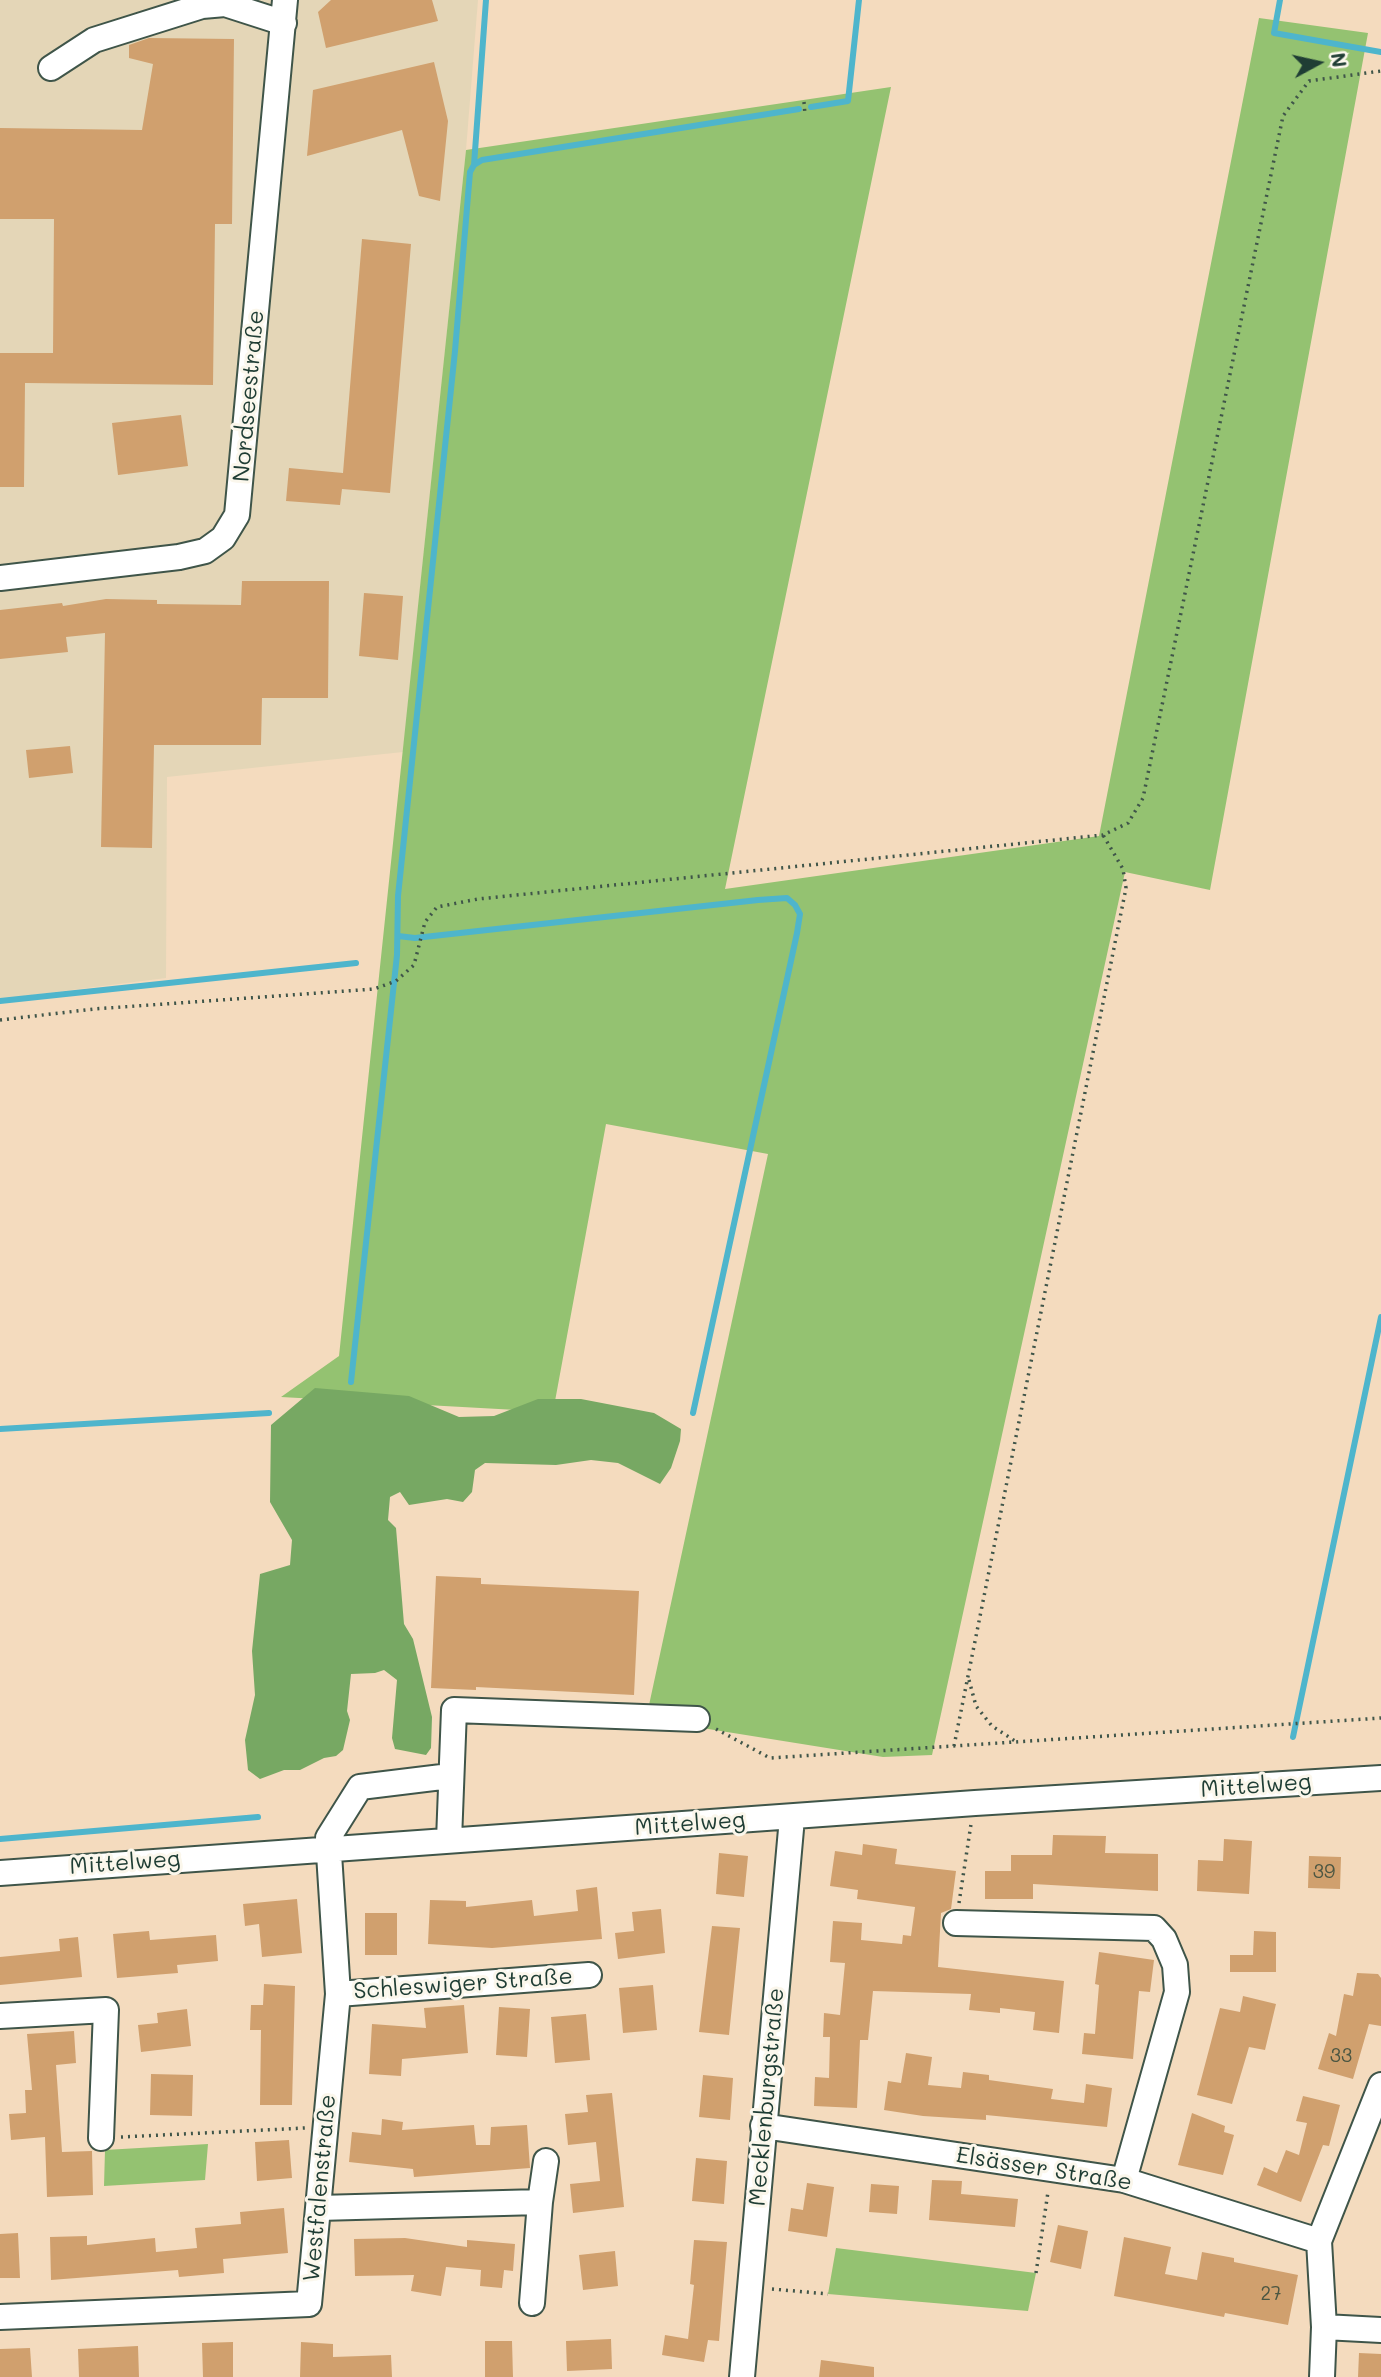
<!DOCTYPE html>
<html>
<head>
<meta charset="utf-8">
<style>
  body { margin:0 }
  #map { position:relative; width:1381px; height:2377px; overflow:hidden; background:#f4dbbe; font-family:Mali,sans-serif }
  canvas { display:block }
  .north { position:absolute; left:1283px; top:28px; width:70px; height:70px; -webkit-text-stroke:5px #fbf7ec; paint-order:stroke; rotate:82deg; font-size:19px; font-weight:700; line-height:28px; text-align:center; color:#1f3d34 }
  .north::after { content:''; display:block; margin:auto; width:24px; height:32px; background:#1f3d34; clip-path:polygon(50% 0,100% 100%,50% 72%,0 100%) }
</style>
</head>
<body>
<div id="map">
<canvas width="1381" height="2377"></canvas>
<div class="north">N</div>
</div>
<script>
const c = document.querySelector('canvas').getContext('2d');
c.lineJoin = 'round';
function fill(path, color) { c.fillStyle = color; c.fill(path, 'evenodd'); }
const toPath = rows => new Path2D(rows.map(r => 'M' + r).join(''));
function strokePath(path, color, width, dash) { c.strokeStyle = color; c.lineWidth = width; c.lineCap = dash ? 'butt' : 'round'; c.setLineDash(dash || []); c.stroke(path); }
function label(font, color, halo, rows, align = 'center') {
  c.font = font + ' Mali,sans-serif'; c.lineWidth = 6; c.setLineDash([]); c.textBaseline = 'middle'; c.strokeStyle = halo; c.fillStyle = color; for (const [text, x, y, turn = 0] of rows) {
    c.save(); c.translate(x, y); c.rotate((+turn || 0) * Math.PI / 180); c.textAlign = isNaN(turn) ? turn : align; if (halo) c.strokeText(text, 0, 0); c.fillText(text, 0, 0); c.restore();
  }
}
const built = toPath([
  [0,0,478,0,466,150,403,752,167,777,166,978,0,999]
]);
const green = toPath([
  [1259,18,1368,33,1210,890,1125,872,932,1755,883,1757,646,1719,768,1154,606,1124,553,1412,281,1397,339,1356,466,150,891,87,725,889,1099,836],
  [208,2144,205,2180,104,2186,105,2150],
  [836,2248,1036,2273,1028,2311,828,2294]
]);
const forest = toPath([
  [315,1388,409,1396,459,1417,494,1416,538,1399,581,1399,654,1413,681,1429,680,1441,671,1468,660,1484,618,1463,591,1460,556,1465,485,1463,475,1470,472,1492,463,1502,447,1499,409,1505,400,1492,390,1497,388,1520,396,1528,404,1624,413,1639,432,1717,431,1748,426,1755,395,1749,392,1738,397,1680,384,1670,375,1673,351,1674,347,1711,350,1720,343,1750,336,1756,324,1758,300,1770,284,1770,260,1779,248,1770,245,1740,255,1695,252,1651,260,1574,290,1565,292,1540,270,1502,271,1425]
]);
const stream = toPath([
  [1280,0,1274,33,1381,52],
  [811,107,848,101,859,0],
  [474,165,482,160,799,109],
  [398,936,415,938,758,900,787,898,795,905,800,914,797,933,693,1413],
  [0,1001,356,963],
  [351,1382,397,955,398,896,455,351,470,172,474,165,486,0],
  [0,1429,269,1413],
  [1293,1737,1381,1317],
  [0,1839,258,1817]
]);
const building = toPath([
  [331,0,432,0,438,21,326,48,318,12],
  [149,38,234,39,232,224,215,224,213,385,25,383,24,487,0,487,0,353,53,353,54,219,0,219,0,128,142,130,153,64,129,58,129,45],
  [434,62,448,121,440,201,419,196,402,130,307,156,313,90],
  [362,239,411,244,390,493,342,489,340,505,286,501,289,468,343,473],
  [181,415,188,466,118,475,112,423],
  [242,581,329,581,328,698,262,698,261,745,154,745,152,848,101,847,105,633,66,637,68,652,0,659,0,610,62,603,63,606,106,599,157,600,157,604,241,605],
  [364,593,403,596,398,660,359,656],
  [70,746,73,773,29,778,26,750],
  [436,1576,481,1578,481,1584,639,1591,634,1695,476,1687,476,1690,431,1688],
  [1053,1835,1106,1836,1105,1853,1158,1854,1158,1891,1033,1884,1033,1899,985,1899,985,1871,1011,1871,1011,1855,1052,1855],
  [1224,1839,1252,1841,1249,1894,1197,1891,1198,1860,1223,1861],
  [863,1844,897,1849,895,1864,956,1871,951,1909,941,1913,938,1967,1064,1981,1059,2033,1033,2030,1035,2012,1000,2008,1000,2013,969,2010,971,1994,873,1991,868,2040,860,2040,857,2108,814,2106,815,2077,829,2078,830,2037,823,2037,824,2013,840,2015,845,1963,830,1962,833,1921,862,1923,861,1940,902,1944,903,1935,911,1936,915,1907,857,1899,858,1890,830,1886,835,1851,862,1855],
  [719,1853,748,1856,744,1897,716,1894],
  [1309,1856,1341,1857,1340,1889,1308,1888],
  [597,1887,602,1939,492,1948,428,1944,430,1900,466,1901,466,1907,532,1900,534,1916,578,1911,576,1890],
  [297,1899,302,1953,262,1957,259,1924,245,1926,243,1904],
  [661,1909,665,1953,618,1959,615,1933,634,1931,632,1912],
  [365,1913,397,1913,397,1955,365,1955],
  [712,1926,740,1928,729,2035,699,2032],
  [149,1931,150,1940,216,1935,218,1961,177,1965,178,1973,117,1978,113,1934],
  [1254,1931,1276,1932,1276,1972,1230,1972,1230,1955,1253,1955],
  [78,1937,82,1977,0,1985,0,1957,60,1951,59,1939],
  [1099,1952,1154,1960,1150,1992,1139,1991,1133,2059,1082,2054,1084,2033,1095,2034,1099,1985,1095,1984],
  [1357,1973,1378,1974,1381,1978,1381,2026,1369,2024,1353,2079,1318,2069,1329,2033,1336,2036,1344,1994,1353,1996],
  [264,1984,295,1986,292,2105,260,2105,261,2030,250,2030,251,2005,263,2005],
  [653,1985,657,2030,623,2033,619,1988],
  [1243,1996,1276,2004,1265,2050,1249,2047,1232,2104,1197,2095,1220,2008,1240,2012],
  [464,2005,468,2053,402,2059,401,2076,369,2074,372,2024,426,2028,424,2008],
  [499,2007,530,2009,527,2057,496,2055],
  [187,2009,191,2046,141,2052,138,2025,158,2023,157,2013],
  [586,2014,590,2060,555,2063,551,2017],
  [74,2031,76,2063,56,2065,62,2152,92,2151,93,2195,47,2197,45,2137,11,2140,9,2114,26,2113,25,2090,32,2090,27,2034],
  [906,2053,932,2057,928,2085,961,2088,963,2072,989,2075,989,2080,1053,2089,1051,2099,1084,2103,1086,2084,1112,2088,1107,2127,986,2115,986,2120,923,2116,884,2110,888,2081,901,2083],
  [151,2074,193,2075,192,2116,150,2115],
  [703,2075,733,2078,730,2120,699,2117],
  [612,2093,624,2207,573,2213,570,2184,600,2181,596,2142,568,2145,565,2114,588,2112,586,2095],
  [1303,2096,1340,2105,1329,2146,1323,2145,1301,2202,1257,2185,1264,2167,1277,2173,1286,2150,1299,2155,1307,2123,1296,2121],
  [1192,2113,1225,2126,1224,2132,1234,2135,1223,2175,1178,2165],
  [382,2119,403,2122,402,2130,474,2125,476,2145,490,2145,491,2127,527,2125,530,2168,414,2177,413,2169,349,2162,352,2132,381,2135],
  [289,2140,292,2178,257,2181,255,2142],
  [696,2158,727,2161,724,2204,692,2201],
  [932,2180,962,2181,961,2194,1018,2199,1015,2227,929,2220],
  [807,2183,834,2187,827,2237,788,2231,791,2208,803,2210],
  [871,2184,899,2186,897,2214,869,2212],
  [284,2208,288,2253,223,2259,224,2273,179,2277,178,2270,51,2280,50,2237,87,2236,87,2245,155,2238,156,2252,197,2248,195,2228,241,2224,240,2212],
  [1058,2225,1088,2231,1081,2269,1050,2262],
  [18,2233,20,2278,0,2278,0,2234],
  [1124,2237,1171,2247,1165,2274,1197,2280,1202,2252,1234,2258,1234,2262,1298,2275,1288,2325,1225,2313,1224,2317,1114,2296],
  [405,2238,467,2247,467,2240,515,2244,513,2271,504,2270,502,2288,480,2286,481,2270,446,2267,441,2296,411,2291,414,2275,355,2276,354,2239],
  [694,2240,727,2242,719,2341,708,2340,704,2362,662,2355,665,2335,688,2339,694,2285,690,2284],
  [615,2251,618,2286,583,2290,579,2255],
  [611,2339,612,2369,567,2371,566,2341],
  [485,2341,512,2341,513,2377,485,2377],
  [233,2342,233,2377,203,2377,202,2343],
  [301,2342,333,2344,333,2357,391,2355,392,2377,300,2377],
  [138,2346,139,2377,79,2377,78,2349],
  [30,2348,32,2377,0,2377,0,2349],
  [1359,2353,1381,2354,1381,2377,1358,2377],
  [821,2360,874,2367,874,2377,819,2377]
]);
const path = toPath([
  [804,102,805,115],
  [0,1020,94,1009,374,989,396,981,414,965,425,922,437,907,478,899,1103,835,1128,823,1143,798,1283,116,1309,81,1381,71],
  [969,1680,976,1706,992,1726,1015,1741],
  [716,1729,770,1758,1381,1718],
  [954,1746,1126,888,1123,869,1103,835],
  [959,1903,971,1824],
  [121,2137,305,2128],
  [1036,2273,1048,2192],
  [772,2289,828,2294]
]);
const minor = toPath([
  [51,68,94,40,202,6,225,4,284,23],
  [0,578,179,557,205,551,223,538,237,515,285,0],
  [449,1840,454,1710,697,1719],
  [0,1873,975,1803,1381,1778],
  [956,1923,1154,1928,1164,1939,1175,1965,1177,1992,1124,2180],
  [338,1994,589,1975],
  [0,2016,106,2010,101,2138],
  [763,2126,1124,2180,1319,2241],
  [540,2202,546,2161],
  [319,2208,540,2202,532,2303],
  [0,2317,309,2304,338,1994,328,1838,360,1787,450,1776],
  [1324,2327,1381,2330],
  [742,2377,792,1818],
  [1322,2377,1324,2327,1319,2241,1381,2085]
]);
const numberNames = [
  ["39",1324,1872],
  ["33",1341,2056],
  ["27",1271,2294]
];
const streetNames = [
  ["Nordseestraße",249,396,-85],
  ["Mittelweg",1256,1786,-4],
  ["Mittelweg",690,1824,-4],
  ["Mittelweg",125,1863,-4],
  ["Schleswiger Straße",463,1984,-4],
  ["Mecklenburgstraße",767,2097,-85],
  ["Elsässer Straße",1044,2169,9],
  ["Westfalenstraße",320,2188,-85]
];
fill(built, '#e4d6b7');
fill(green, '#94c271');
fill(forest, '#77a863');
strokePath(stream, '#4eb5cc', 6);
fill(building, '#d0a06e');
strokePath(minor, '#3f5549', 28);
strokePath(path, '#3f5549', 3.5, [2, 5]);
strokePath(minor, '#fff', 24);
label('19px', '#4b5642', null, numberNames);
label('23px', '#1f3d34', '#fbf7ec', streetNames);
</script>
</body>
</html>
